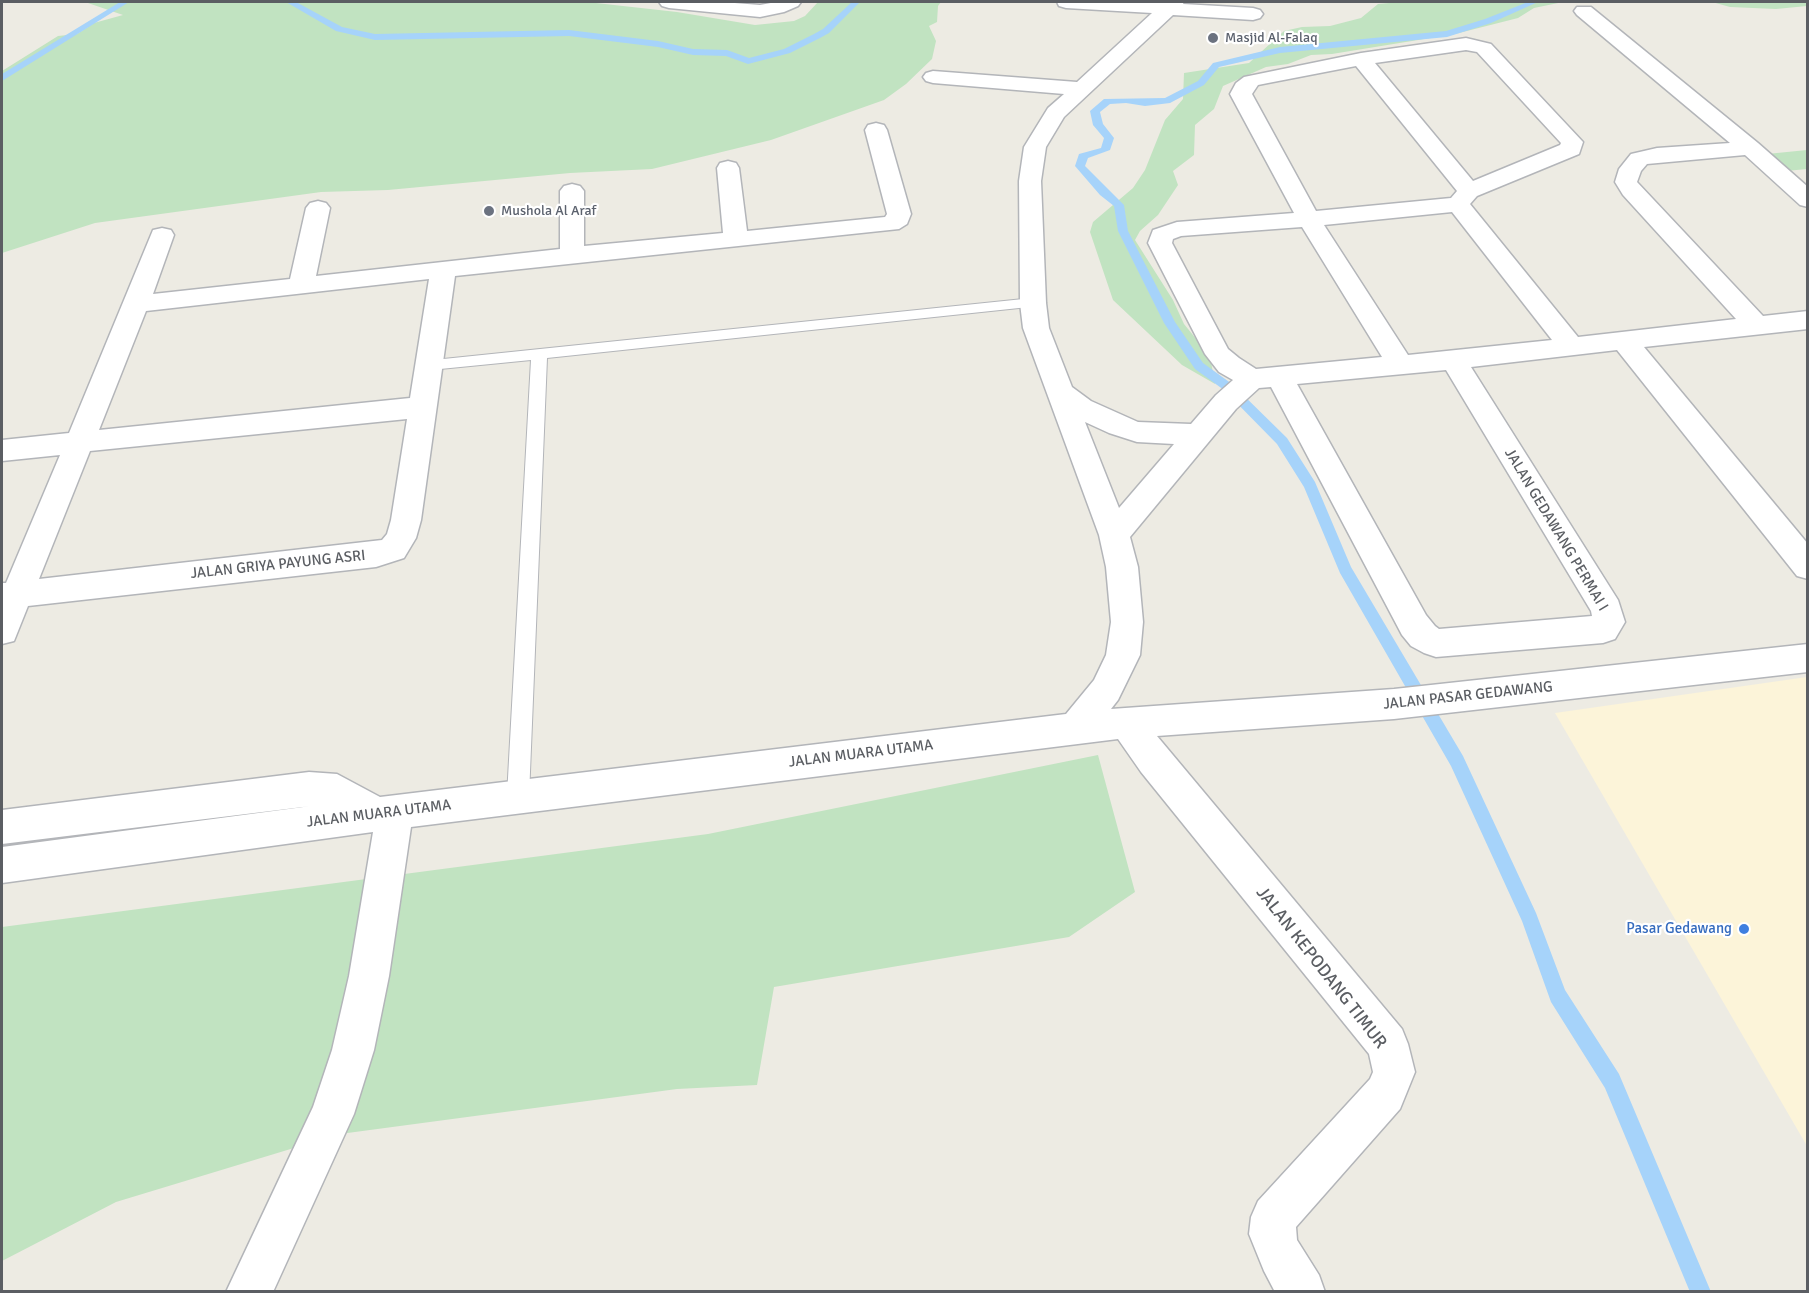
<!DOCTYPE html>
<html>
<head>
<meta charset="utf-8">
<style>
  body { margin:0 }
  #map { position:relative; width:1809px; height:1293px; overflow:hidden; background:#edebe3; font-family:Signika,sans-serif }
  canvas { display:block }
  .frame { position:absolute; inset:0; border:3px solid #5b5e63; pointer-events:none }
</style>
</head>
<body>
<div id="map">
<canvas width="1809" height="1293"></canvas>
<div class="frame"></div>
</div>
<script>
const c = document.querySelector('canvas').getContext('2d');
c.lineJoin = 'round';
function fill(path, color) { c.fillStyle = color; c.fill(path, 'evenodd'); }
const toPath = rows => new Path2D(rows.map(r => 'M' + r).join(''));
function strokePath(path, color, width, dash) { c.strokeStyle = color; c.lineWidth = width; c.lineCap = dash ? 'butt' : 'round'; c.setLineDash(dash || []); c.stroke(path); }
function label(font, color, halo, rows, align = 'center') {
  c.font = font + ' Signika,sans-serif'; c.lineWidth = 4.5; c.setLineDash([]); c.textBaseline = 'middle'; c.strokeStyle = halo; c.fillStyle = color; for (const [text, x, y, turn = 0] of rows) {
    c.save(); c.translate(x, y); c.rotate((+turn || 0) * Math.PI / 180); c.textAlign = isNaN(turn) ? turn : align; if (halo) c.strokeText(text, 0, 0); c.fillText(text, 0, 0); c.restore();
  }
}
const commercial = toPath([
  [1807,677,1808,677,1807,1146,1555,713]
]);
const green = toPath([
  [85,2,587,2,677,12,755,25,794,21,805,16,818,2,941,2,938,6,937,22,929,26,936,41,932,59,906,84,884,100,771,140,652,169,570,173,388,190,321,192,95,223,2,253,2,71,58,36,77,34,94,23,123,15],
  [1400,2,1563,2,1534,8,1518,18,1455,34,1332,54,1311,55,1288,64,1266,67,1223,86,1214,109,1195,125,1194,155,1173,171,1178,185,1158,215,1140,231,1135,240,1173,300,1184,324,1210,356,1215,384,1182,365,1113,300,1090,232,1093,222,1133,188,1145,170,1165,120,1183,99,1184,73,1249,63,1284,31,1302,27,1330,26,1361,18,1378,4],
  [1712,2,1807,2,1807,6,1776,9,1730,7],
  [1807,150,1807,169,1786,171,1767,154],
  [1098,755,1135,892,1069,937,774,987,757,1085,677,1089,340,1134,116,1202,2,1261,2,927,708,834]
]);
const stream = toPath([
  [120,2,129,2,2,81,2,74,120,2],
  [286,2,296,2,342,27,375,34,569,30,658,41,693,49,727,50,749,58,784,49,814,34,823,29,852,2,860,2,829,33,820,38,790,53,748,64,726,56,693,55,658,47,569,36,375,40,336,31,286,2],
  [1528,2,1538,2,1491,23,1447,37,1280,53,1219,67,1204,85,1170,103,1145,106,1126,103,1110,104,1100,112,1103,124,1114,138,1110,150,1088,158,1085,166,1124,205,1128,231,1175,322,1203,363,1232,384,1287,438,1315,482,1351,567,1463,756,1536,913,1565,990,1619,1074,1711,1292,1690,1292,1605,1088,1551,1002,1522,921,1451,766,1340,573,1304,487,1277,444,1224,390,1195,369,1164,323,1118,231,1114,206,1100,195,1075,166,1079,154,1101,148,1104,138,1093,125,1090,111,1104,99,1165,98,1198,81,1213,63,1280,47,1446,31,1485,19,1528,2]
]);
const service = toPath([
  [1033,298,1041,303,1038,306,547,358,529,796,526,803,518,806,510,803,507,796,531,360,430,370,424,369,422,365,424,361,1033,298]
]);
const minor = toPath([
  [659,2,722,2,760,5,776,2,801,2,798,6,784,12,760,17,669,8,662,6,659,2],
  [1057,2,1184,2,1183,4,1253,8,1260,10,1263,14,1260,18,1253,20,1173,15,1064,117,1046,147,1041,181,1046,303,1049,328,1072,387,1091,401,1138,422,1191,424,1216,395,1233,380,1219,372,1205,354,1148,243,1153,230,1177,222,1294,213,1230,94,1236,83,1244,77,1361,53,1466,38,1491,44,1583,142,1579,154,1477,196,1470,204,1578,337,1736,319,1623,195,1615,182,1619,169,1631,154,1657,148,1730,143,1577,15,1574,11,1577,7,1591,7,1758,143,1808,187,1808,207,1800,205,1745,155,1647,164,1641,171,1637,182,1763,316,1808,311,1808,329,1644,347,1808,544,1808,579,1797,576,1617,350,1471,367,1618,600,1625,622,1615,639,1603,643,1436,657,1424,653,1411,646,1402,635,1271,387,1259,388,1236,409,1130,537,1138,567,1143,622,1140,655,1118,700,1111,709,1394,689,1808,644,1808,672,1394,719,1157,736,1402,1029,1408,1044,1415,1072,1400,1109,1296,1227,1297,1240,1319,1275,1325,1292,1275,1292,1264,1271,1249,1234,1251,1217,1258,1201,1370,1079,1373,1072,1369,1054,1141,772,1118,739,411,827,389,976,374,1050,354,1114,273,1292,226,1292,313,1107,332,1050,349,976,373,832,2,883,2,847,311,806,2,844,2,810,309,772,337,774,380,797,1066,714,1094,680,1106,655,1111,622,1106,567,1099,535,1023,328,1020,303,1019,181,1024,147,1048,108,1064,94,933,83,926,81,923,77,926,73,933,71,1077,82,1152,13,1066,8,1059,6,1057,2],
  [1466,50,1477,52,1561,143,1560,145,1473,181,1375,63,1466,50],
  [1356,66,1457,191,1451,198,1316,211,1252,94,1258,85,1268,83,1356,66],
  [1452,212,1552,340,1408,355,1324,225,1452,212],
  [1302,227,1382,357,1256,369,1239,358,1228,349,1172,243,1173,239,1181,236,1302,227],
  [1446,370,1591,611,1592,616,1439,629,1435,626,1426,615,1297,384,1446,370],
  [1085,422,1109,433,1137,442,1174,444,1119,508,1085,422],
  [876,123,884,125,887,130,911,214,907,224,899,229,455,276,421,520,416,538,404,558,376,567,28,606,14,641,2,644,2,583,6,583,60,455,2,461,2,440,69,433,153,230,162,228,171,230,174,235,153,294,290,279,306,208,310,203,318,201,326,203,330,208,316,276,560,249,560,191,564,186,572,184,580,186,584,191,584,246,723,233,717,168,720,163,728,161,736,163,739,168,747,231,885,217,887,214,865,130,868,125,876,123],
  [429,279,410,398,99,430,146,311,429,279],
  [407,419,391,520,387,534,382,540,39,579,90,451,407,419]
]);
const markers = [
  [1213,38,6,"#6b7280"],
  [489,211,6,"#6b7280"],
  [1744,929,6,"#3f7fe0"]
];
const farWorshipnames = [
  ["Masjid Al-Falaq",1225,38],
  ["Mushola Al Araf",501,211]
];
const streetNames = [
  ["JALAN GEDAWANG PERMAI I",1556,530,59],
  ["JALAN GRIYA PAYUNG ASRI",278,565,-6],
  ["JALAN PASAR GEDAWANG",1468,696,-6],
  ["JALAN MUARA UTAMA",861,754,-7],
  ["JALAN MUARA UTAMA",379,814,-7]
];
const shopNames = [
  ["Pasar Gedawang",1732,929]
];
const nearStreetnames = [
  ["JALAN KEPODANG TIMUR",1321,968,52]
];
fill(commercial, '#fcf4d9');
fill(green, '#c1e3c1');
fill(stream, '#a6d3fa');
strokePath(service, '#b3b5b9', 2);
strokePath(minor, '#b3b5b9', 3);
fill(service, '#fff');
fill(minor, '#fff');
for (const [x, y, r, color] of markers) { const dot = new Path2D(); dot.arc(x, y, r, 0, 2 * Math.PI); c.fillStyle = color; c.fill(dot); strokePath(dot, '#fff', 2); }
label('14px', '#5b616d', '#fff', farWorshipnames, 'left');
label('15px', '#5b5e63', '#fff', streetNames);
label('15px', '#366cbe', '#fff', shopNames, 'right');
label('18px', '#5b5e63', '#fff', nearStreetnames);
</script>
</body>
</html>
